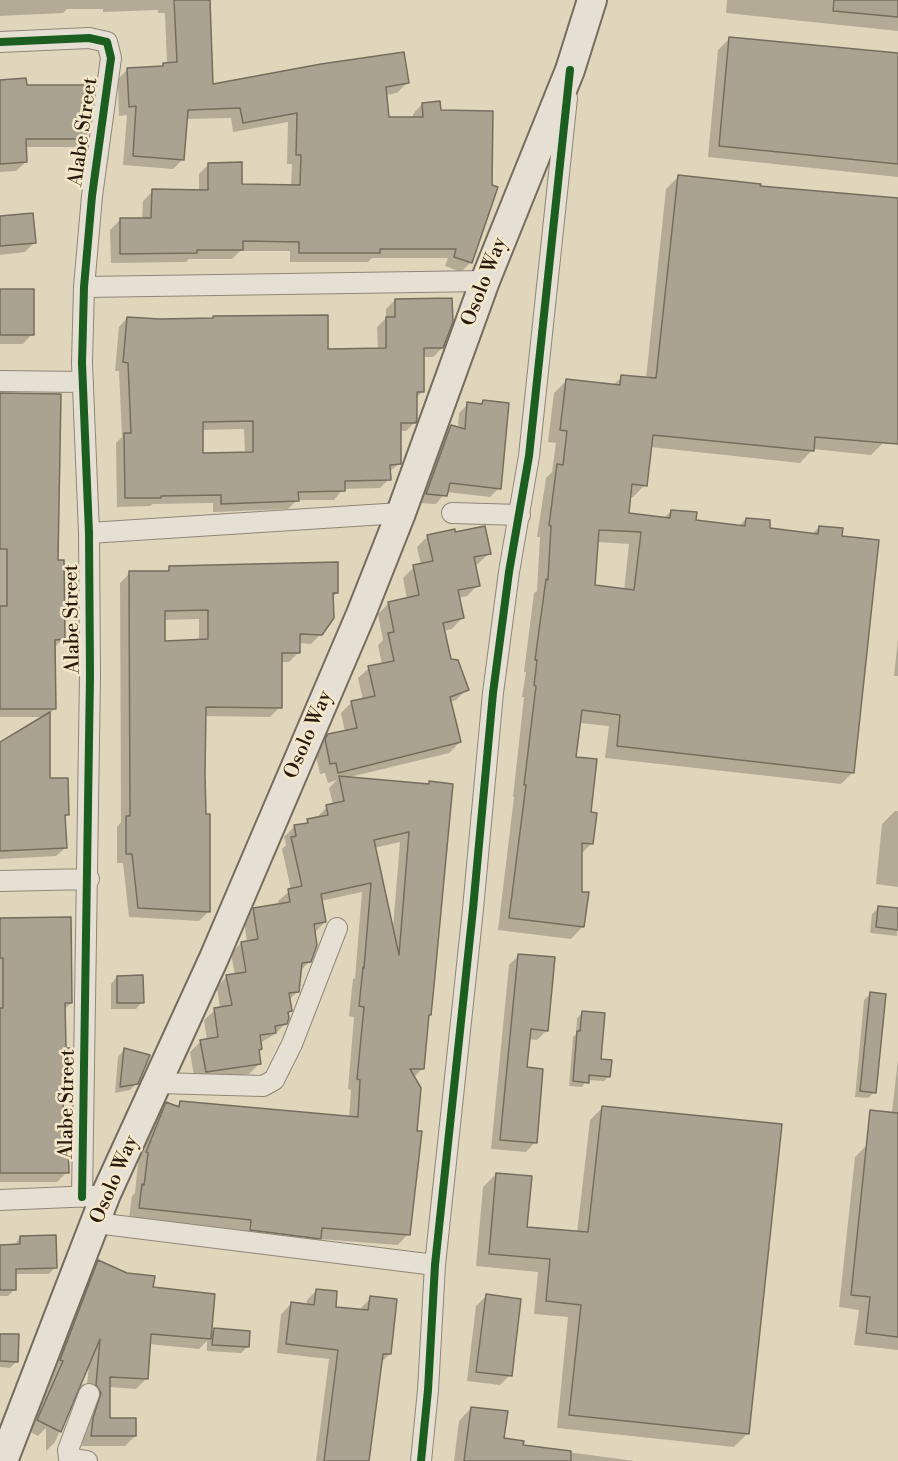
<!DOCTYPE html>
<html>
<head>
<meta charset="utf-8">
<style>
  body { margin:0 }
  canvas { display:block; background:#e0d6bc }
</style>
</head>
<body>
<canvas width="898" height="1461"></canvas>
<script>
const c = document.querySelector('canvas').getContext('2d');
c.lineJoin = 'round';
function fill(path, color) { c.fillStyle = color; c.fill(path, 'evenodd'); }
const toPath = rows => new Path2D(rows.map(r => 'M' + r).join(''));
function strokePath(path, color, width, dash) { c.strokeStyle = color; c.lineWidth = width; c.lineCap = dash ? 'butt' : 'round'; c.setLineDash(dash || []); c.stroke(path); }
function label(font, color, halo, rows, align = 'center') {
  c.font = font + ' "Libre Bodoni",serif'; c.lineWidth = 5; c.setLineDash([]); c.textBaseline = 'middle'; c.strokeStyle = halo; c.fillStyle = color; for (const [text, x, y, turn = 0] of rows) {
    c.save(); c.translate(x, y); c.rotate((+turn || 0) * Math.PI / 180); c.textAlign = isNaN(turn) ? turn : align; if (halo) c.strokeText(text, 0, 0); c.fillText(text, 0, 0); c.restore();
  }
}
const shadow = toPath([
  [0,0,208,0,212,86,407,83,397,93,386,95,388,118,413,118,413,114,422,104,471,262,461,272,445,266,448,258,372,258,368,262,290,262,290,251,240,251,232,259,189,259,186,262,111,263,110,230,120,220,142,220,143,201,153,191,199,192,199,174,209,164,241,186,291,186,292,164,287,164,288,122,233,132,231,118,186,119,183,159,173,169,123,165,127,115,119,116,118,79,128,69,159,68,164,64,167,64,165,13,158,13,158,10,103,12,103,9,67,9,63,13,0,16],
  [727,0,898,0,898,31,726,13],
  [730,38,898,54,898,177,708,157,718,50],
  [0,81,25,86,85,138,75,147,25,147,26,162,16,171,0,172],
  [678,177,759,188,898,199,898,437,891,444,883,443,871,455,813,449,800,463,650,447,645,485,633,497,629,497,627,514,664,518,671,511,695,522,739,526,746,519,768,529,812,534,819,527,853,772,841,784,605,758,609,726,579,723,574,758,589,814,592,843,580,855,583,926,571,939,498,930,514,797,513,797,524,697,522,697,526,672,524,672,534,593,537,591,540,537,537,537,546,478,552,472,556,443,548,442,554,393,567,380,613,385,622,377,646,379,666,189],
  [596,542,629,544,624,590,593,587],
  [0,218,35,242,25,252,0,255],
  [0,290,32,334,23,344,0,344],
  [395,300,442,348,433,357,422,357,422,392,416,398,415,422,406,431,399,431,400,463,389,472,389,479,380,488,343,489,334,500,297,500,288,509,213,512,213,503,153,504,150,506,117,507,116,443,122,437,119,371,115,371,119,327,127,318,327,350,378,350,377,327,386,318,386,309],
  [244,429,245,454,202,455,201,430],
  [0,395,57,561,63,639,54,648,55,708,49,715,49,780,68,814,64,818,65,848,56,856,0,859,0,743,44,717,0,717],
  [483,402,499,488,490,497,446,492,436,504,418,503,442,435,451,426,458,428,459,413,468,404,480,405],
  [454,534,489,553,478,564,474,565,478,585,467,596,458,598,462,618,452,629,443,631,449,661,467,689,456,700,450,702,460,742,449,753,346,778,427,786,430,783,430,1014,427,1017,422,1069,413,1078,408,1234,398,1245,319,1239,309,1249,240,1240,241,1230,129,1218,132,1196,135,1193,138,1163,137,1162,155,1116,166,1106,175,1108,180,1102,349,1118,351,1090,348,1089,354,1017,349,1016,353,979,355,978,362,892,321,901,325,922,314,933,310,961,300,971,298,991,289,1000,290,1011,287,1014,286,1023,275,1034,260,1043,261,1049,258,1052,260,1063,249,1074,195,1082,190,1052,201,1041,207,1040,204,1020,215,1010,220,1009,217,987,227,976,235,975,231,953,241,943,247,942,244,920,254,909,279,905,278,901,291,890,282,849,286,845,284,837,294,827,304,825,317,817,327,807,333,805,329,788,337,780,328,783,325,773,320,774,315,751,317,746,328,735,345,732,341,713,352,702,363,700,358,678,369,668,382,665,378,645,383,640,378,614,389,603,407,599,403,578,414,567,421,565,417,547,428,536],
  [400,842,393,927,374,848],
  [170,568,337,593,332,598,321,634,311,644,299,643,299,652,289,662,280,662,280,707,270,717,204,716,204,815,209,911,199,921,129,917,123,863,117,863,117,827,121,822,120,583,130,573,164,573],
  [199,619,199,641,164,642,163,620],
  [898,639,898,676,894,676],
  [895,811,898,811,898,887,876,884,882,824],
  [879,907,898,910,897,936,870,933,872,914],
  [0,919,71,1003,64,1010,64,1049,70,1090,62,1098,62,1146,67,1172,57,1182,0,1182],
  [518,956,547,1030,537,1040,528,1039,526,1069,535,1142,526,1152,491,1149,509,965],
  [117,977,142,1002,136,1009,111,1009,111,984],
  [870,994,875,1092,868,1098,855,1097,864,1000],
  [582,1013,599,1060,609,1076,604,1081,587,1080,582,1087,569,1086,573,1037,576,1034,577,1018],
  [124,1050,137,1083,130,1090,115,1093,118,1057],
  [898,1059,898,1350,854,1345,859,1310,839,1307,855,1157,867,1145,888,1147],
  [603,1107,747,1434,734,1447,557,1428,568,1317,534,1314,538,1272,476,1266,483,1187,496,1174,525,1229,577,1233,590,1120],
  [20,1237,55,1267,49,1274,15,1274,15,1289,8,1296,0,1296,0,1246,14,1246],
  [98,1262,152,1288,210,1334,214,1330,247,1347,241,1353,207,1351,207,1341,199,1349,149,1344,147,1378,136,1389,109,1387,108,1419,135,1436,125,1446,82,1446,89,1362,55,1442,46,1451,46,1428,38,1436,27,1430,54,1372,50,1370,88,1272],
  [317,1290,334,1308,360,1311,361,1308,371,1298,390,1354,380,1363,368,1461,316,1461,329,1359,277,1353,281,1314,291,1304,306,1305,307,1300],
  [486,1296,510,1375,500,1385,467,1381,476,1306],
  [0,1335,17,1361,10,1368,0,1367],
  [471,1408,503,1440,522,1446,635,1461,454,1461,459,1421]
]);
const building = toPath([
  [174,0,210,0,213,84,321,64,404,52,409,83,386,87,389,117,423,117,422,103,440,101,441,110,493,111,492,185,498,187,472,263,454,257,456,249,380,249,380,253,299,253,299,242,243,241,243,250,197,250,197,253,120,254,120,218,151,218,152,189,208,190,208,163,242,162,242,184,300,185,301,155,296,155,297,113,243,123,240,108,188,110,184,160,133,156,136,106,129,107,127,68,163,66,163,63,177,62,174,0],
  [834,0,898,0,898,17,833,11,834,0],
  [729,37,898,53,898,164,719,146,729,37],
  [26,78,27,85,87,85,86,139,26,139,27,162,0,164,0,80,26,78],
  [678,175,761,184,760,186,898,198,898,444,815,437,814,451,653,435,647,486,632,484,629,513,670,518,671,510,697,512,696,520,745,526,746,518,770,520,770,528,818,534,819,526,843,528,842,536,879,540,854,773,617,746,620,715,582,710,576,757,597,759,591,812,597,813,593,844,582,843,582,892,589,892,584,927,509,918,526,785,524,785,536,686,534,685,537,660,535,660,546,579,548,580,551,526,549,525,557,464,563,465,567,431,560,430,566,379,620,385,621,375,656,378,678,175],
  [599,530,641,532,634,590,595,585,599,530],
  [33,213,36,243,0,246,0,216,33,213],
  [0,289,34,289,34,335,0,335,0,289],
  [452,298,453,322,443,348,424,348,424,392,417,392,417,419,416,423,401,423,401,464,390,465,391,480,345,481,345,491,298,492,299,501,221,504,221,495,161,496,161,498,125,498,124,433,131,433,128,363,123,362,127,317,160,319,213,318,213,316,328,315,328,349,386,348,386,317,395,317,395,299,452,298],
  [253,421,253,452,203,453,203,422,253,421],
  [0,393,61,394,58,560,64,560,65,639,55,640,56,709,0,709,0,606,7,606,7,549,0,549,0,393],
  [483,400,509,403,501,489,450,483,447,496,426,494,451,425,465,429,467,402,482,404,483,400],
  [485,526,491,554,474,557,480,586,458,590,464,618,443,623,451,659,458,660,469,690,450,697,461,742,338,773,336,763,330,764,325,739,328,734,357,728,351,701,375,696,368,666,394,661,388,633,394,632,388,602,419,595,413,565,433,561,427,535,455,529,455,532,485,526],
  [338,562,338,593,333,593,334,618,322,635,300,634,300,653,282,653,282,708,206,707,205,774,206,814,210,814,210,912,138,908,132,854,126,854,126,816,130,816,129,571,169,571,169,566,338,562],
  [208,610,208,639,165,641,165,611,208,610],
  [50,712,50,778,68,778,69,815,65,815,67,848,0,851,0,742,50,712],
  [339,776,429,784,429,781,453,784,433,996,431,1015,429,1015,424,1069,410,1069,421,1088,417,1131,422,1131,410,1235,322,1228,321,1239,250,1230,251,1220,139,1208,142,1184,144,1185,148,1153,146,1152,166,1102,179,1107,180,1101,358,1117,360,1080,357,1079,364,1007,359,1006,363,967,364,968,371,883,321,894,326,922,314,924,317,945,311,962,302,963,299,992,289,993,292,1011,288,1012,289,1018,287,1024,275,1026,276,1033,260,1035,262,1049,259,1050,261,1064,206,1072,200,1040,218,1037,214,1008,232,1005,226,975,246,972,241,942,258,939,253,908,290,902,288,889,302,886,291,837,296,836,294,825,308,823,307,819,328,815,326,805,344,801,339,776],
  [409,832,399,955,374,840,409,832],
  [878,906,898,908,898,930,876,927,878,906],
  [71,917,72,1003,65,1003,66,1048,72,1048,72,1090,63,1090,64,1145,68,1145,69,1173,0,1173,0,1008,3,1008,3,958,0,958,0,918,71,917],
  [518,954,555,957,548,1031,531,1029,527,1067,543,1069,537,1143,500,1140,518,954],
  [143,975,144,1003,117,1003,117,976,143,975],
  [870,992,886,994,876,1093,860,1091,870,992],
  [582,1011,605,1013,601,1059,612,1060,610,1077,589,1075,589,1083,573,1081,577,1031,580,1031,582,1011],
  [124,1048,150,1055,138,1084,120,1087,124,1048],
  [602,1106,782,1124,749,1434,569,1415,581,1305,546,1301,550,1259,489,1254,496,1173,532,1176,527,1227,588,1232,602,1106],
  [870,1110,898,1113,898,1337,866,1333,870,1297,851,1295,870,1110],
  [56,1235,57,1268,16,1269,16,1290,0,1290,0,1245,20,1244,20,1236,56,1235],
  [98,1260,127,1273,155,1276,153,1287,215,1294,211,1339,151,1334,148,1379,110,1377,110,1418,136,1418,136,1436,91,1436,93,1418,101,1393,96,1385,100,1339,61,1432,37,1420,63,1361,60,1360,98,1260],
  [316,1289,337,1291,336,1307,368,1310,370,1296,397,1299,391,1354,383,1354,369,1461,324,1461,338,1350,286,1344,291,1302,314,1305,316,1289],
  [486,1294,521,1299,512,1376,476,1372,486,1294],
  [214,1328,250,1331,249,1347,212,1345,214,1328],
  [0,1334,19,1334,18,1362,0,1361,0,1334],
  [471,1407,508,1411,504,1438,524,1441,523,1445,571,1451,571,1461,464,1461,471,1407]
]);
const minor = toPath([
  [0,42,89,38,107,42,111,58,92,196,84,287,82,363,89,533,90,675,82,1197],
  [84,287,485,281],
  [0,381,83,382],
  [452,513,520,515],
  [89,533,401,513],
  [0,881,89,879],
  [158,1083,263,1086,274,1080,292,1044,337,928],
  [0,1200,93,1196],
  [96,1223,435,1265],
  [87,1461,69,1458,68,1450,89,1394],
  [421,1461,428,1390,435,1265,473,909,493,693,509,572,529,456,567,98]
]);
const secondary = toPath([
  [3,1461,106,1194,214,958,361,614,401,513,485,281,570,70,592,0]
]);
const cycleway = toPath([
  [0,42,89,38,107,42,111,58,92,196,84,287,82,363,89,533,90,675,82,1197],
  [421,1461,428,1390,435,1265,473,909,493,693,509,572,529,456,570,70]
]);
const streetNames = [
  ["Alabe Street",84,132,-82],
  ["Osolo Way",485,282,-69],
  ["Alabe Street",73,619,-91],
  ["Osolo Way",309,735,-67],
  ["Alabe Street",68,1104,-89],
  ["Osolo Way",115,1180,-67]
];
fill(shadow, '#0003');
fill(building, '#aba391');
strokePath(building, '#756e5e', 1.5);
strokePath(minor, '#8f8777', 22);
strokePath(secondary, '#756e5e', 32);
strokePath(minor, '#e6e0d4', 20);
strokePath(secondary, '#e6e0d4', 28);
strokePath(cycleway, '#1b5e20', 8);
label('20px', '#281908', '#f5e8ca', streetNames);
</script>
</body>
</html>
